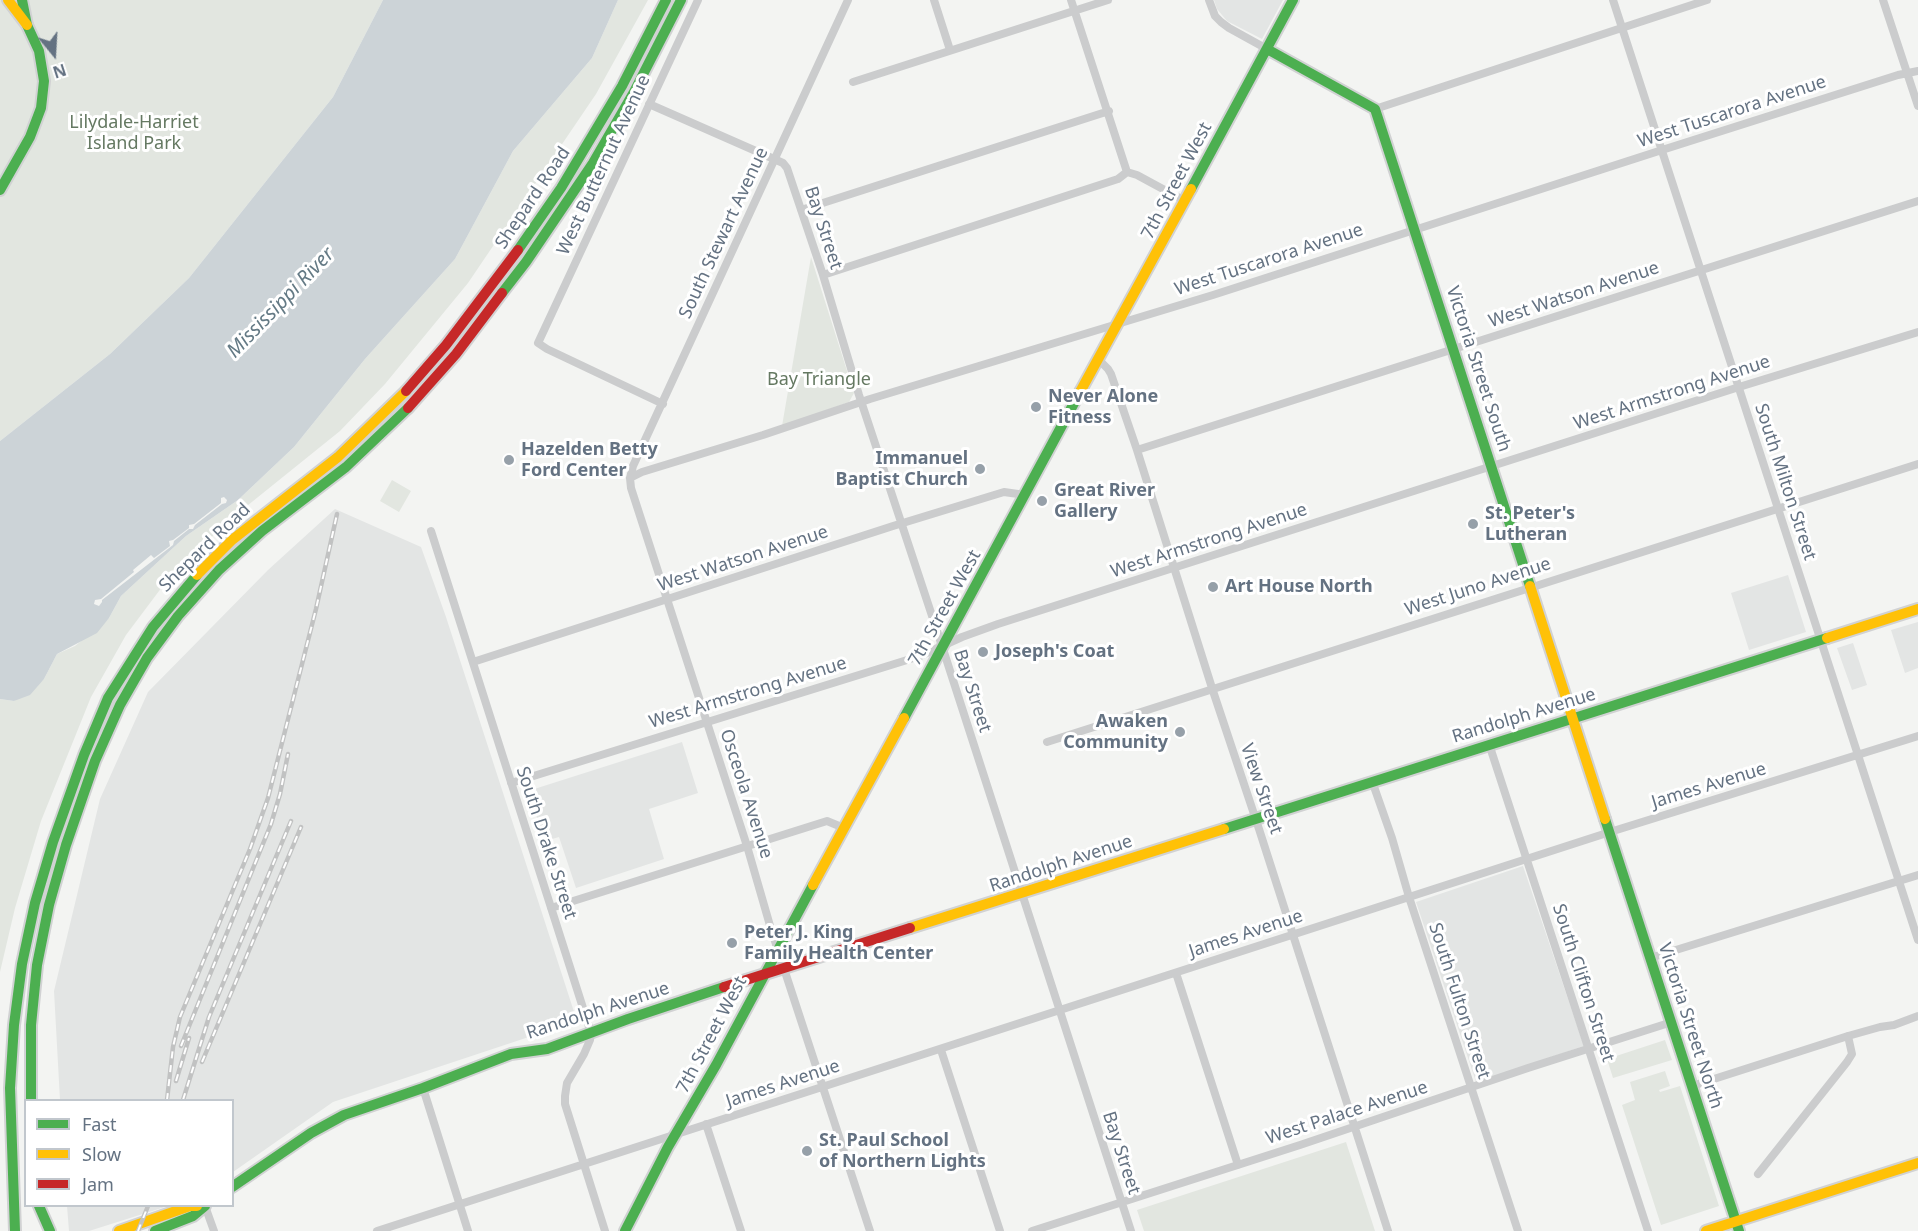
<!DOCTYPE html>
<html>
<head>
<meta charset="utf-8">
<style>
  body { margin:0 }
  #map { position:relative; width:1918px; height:1231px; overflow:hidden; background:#f3f4f2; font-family:"Noto Sans",sans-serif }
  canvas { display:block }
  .legend { position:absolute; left:24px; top:1099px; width:210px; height:108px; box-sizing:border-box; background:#fff; border:2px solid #c1c7cd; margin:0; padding:8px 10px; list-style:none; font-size:18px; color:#647282 }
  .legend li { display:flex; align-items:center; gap:12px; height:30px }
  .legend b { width:30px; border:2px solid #c1c7cd }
  .north { position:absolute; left:24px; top:24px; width:60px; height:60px; -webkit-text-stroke:4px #fff; paint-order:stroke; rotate:162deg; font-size:16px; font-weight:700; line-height:24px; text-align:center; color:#647282 }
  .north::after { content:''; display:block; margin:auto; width:21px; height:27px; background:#647282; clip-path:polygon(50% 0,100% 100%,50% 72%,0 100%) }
</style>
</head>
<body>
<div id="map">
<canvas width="1918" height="1231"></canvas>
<ul class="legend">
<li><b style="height:8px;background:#4caf50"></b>Fast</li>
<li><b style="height:8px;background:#ffc107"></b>Slow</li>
<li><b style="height:8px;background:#c62828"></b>Jam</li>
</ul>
<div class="north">N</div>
</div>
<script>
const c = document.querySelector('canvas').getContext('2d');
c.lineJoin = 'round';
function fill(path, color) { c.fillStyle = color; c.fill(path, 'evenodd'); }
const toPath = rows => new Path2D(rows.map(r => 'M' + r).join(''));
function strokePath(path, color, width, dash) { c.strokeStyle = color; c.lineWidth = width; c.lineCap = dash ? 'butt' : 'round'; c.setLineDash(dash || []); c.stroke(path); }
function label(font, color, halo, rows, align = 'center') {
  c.font = font + ' "Noto Sans",sans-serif'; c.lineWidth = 6; c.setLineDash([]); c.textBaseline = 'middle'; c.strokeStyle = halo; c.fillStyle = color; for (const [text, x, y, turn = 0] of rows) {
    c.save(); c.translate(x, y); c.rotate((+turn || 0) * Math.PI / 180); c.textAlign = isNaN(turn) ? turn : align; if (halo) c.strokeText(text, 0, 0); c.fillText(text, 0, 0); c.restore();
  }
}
const built = toPath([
  [1214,0,1283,0,1262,39,1227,21,1217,9],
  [335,509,421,547,446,617,577,1021,333,1102,233,1172,232,1100,60,1100,54,991,100,799,148,692,268,570],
  [1788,575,1806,632,1749,650,1731,593],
  [1918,622,1918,668,1905,673,1891,630],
  [1853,643,1867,685,1852,690,1837,648],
  [682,742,698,793,649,809,664,859,576,888,559,837,545,841,528,791],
  [1523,866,1584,1046,1476,1082,1416,902],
  [67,1206,168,1206,89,1231,69,1231]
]);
const green = toPath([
  [0,0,383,0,333,97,189,278,110,354,0,441],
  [618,0,648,0,596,94,468,283,385,384,340,431,232,518,171,575,126,635,91,697,41,821,15,908,0,972,0,699,14,701,44,679,57,654,75,646,109,618,121,596,186,536,238,500,294,447,365,359,455,259,513,151,592,58],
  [811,257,854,393,849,402,782,426],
  [392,480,411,491,399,512,380,501],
  [1665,1040,1672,1060,1613,1078,1607,1059],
  [1665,1071,1670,1086,1659,1090,1660,1092,1680,1086,1719,1206,1661,1225,1622,1105,1635,1100,1630,1082],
  [1346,1142,1375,1231,1144,1231,1137,1210]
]);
const water = toPath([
  [383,0,618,0,592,58,513,151,455,259,365,359,294,447,238,500,186,536,121,596,109,618,97,633,57,654,44,679,30,695,14,701,0,699,0,441,110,354,189,278,333,97]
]);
const pier = toPath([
  [224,497,227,500,226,503,222,504,195,525,193,529,189,529,174,541,173,545,102,600,102,602,99,606,94,604,95,600,101,599,134,572,133,570,151,555,154,558,170,546,169,541,173,540,189,528,189,525,194,524,221,503,221,498]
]);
const street = toPath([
  [848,0,633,466,630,478,631,488,747,846,771,929,870,1231],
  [934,0,950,50],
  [1071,0,1127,172,1137,175,1185,201],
  [1209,0,1215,16,1221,22,1229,28,1267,49],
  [1613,0,1918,940],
  [1883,0,1918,106],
  [853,82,1108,0],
  [649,104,774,159,783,163,787,168,823,275,859,395,942,646,1131,1231],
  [1375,109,1707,0],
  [801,210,1109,111],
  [823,275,1118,179,1127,172],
  [1099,360,1108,369,1111,374,1137,450,1212,688,1259,829,1388,1231],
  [663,404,547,349,538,343,698,0],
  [1137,450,1918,201],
  [630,478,642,472,763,435,870,399,1213,295,1662,150,1898,75,1918,71],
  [431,531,591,1033,590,1040,584,1054,567,1083,565,1096,565,1104,605,1231],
  [473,662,893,526,1004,492,1025,495],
  [1047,742,1918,464],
  [1489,744,1648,1231],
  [1372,781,1392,838,1409,897,1518,1231],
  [511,783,920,656,962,637,998,624,1739,387,1918,332],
  [551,908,827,821,844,828],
  [1650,958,1918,875],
  [1176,973,1238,1165],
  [941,1050,1000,1231],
  [1692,1086,1848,1036,1880,1027,1894,1025,1918,1016],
  [423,1088,468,1231],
  [706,1124,741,1231],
  [1758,1174,1847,1062,1852,1054,1848,1036],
  [205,1206,214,1231],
  [377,1231,1610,832,1918,736],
  [1032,1231,1300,1145,1528,1068,1672,1022]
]);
const fast = toPath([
  [1267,49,1375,109,1530,586],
  [1191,189,1293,0],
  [0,190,30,137,41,108,44,81,39,51,27,25,22,0],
  [518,250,561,188,622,86,666,0],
  [502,293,526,262,593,163,634,92,681,0],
  [904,718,1080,392],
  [1605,819,1739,1231],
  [1224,829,1827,638],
  [31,1100,31,1025,37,965,49,905,66,845,95,761,120,705,147,658,178,616,219,570,262,531,346,467,408,408],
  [232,1187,311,1133,344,1115,423,1088,511,1054,547,1049,628,1019,724,987],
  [39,1206,50,1231],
  [15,1231,10,1088,14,1025,22,964,35,903,53,842,84,755,108,698,153,627,197,575],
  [155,1231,193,1216,205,1206],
  [625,1231,668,1147,716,1065,813,885]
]);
const slow = toPath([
  [8,0,27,25],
  [1080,392,1191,189],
  [197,575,232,540,338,457,406,391],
  [1530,586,1605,819],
  [1827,638,1918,609],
  [813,885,904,718],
  [910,928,1224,829],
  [119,1231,190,1206,197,1206],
  [1706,1231,1918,1163]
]);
const jam = toPath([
  [406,391,446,345,518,250],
  [408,408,456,354,502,293],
  [724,987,910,928]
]);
const rail = toPath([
  [181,1046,271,824,280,794,288,754],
  [202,1062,301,827],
  [176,1081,189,1038],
  [167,1100,173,1047,180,1017,250,849,268,798,316,609,337,514],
  [183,1100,209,1017,291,821],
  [138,1231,148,1206]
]);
const markers = [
  [1036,407,6,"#96a0a9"],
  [509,460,6,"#96a0a9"],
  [980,469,6,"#96a0a9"],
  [1042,501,6,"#96a0a9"],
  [1473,524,6,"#96a0a9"],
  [1213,587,6,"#96a0a9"],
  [983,652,6,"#96a0a9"],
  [1180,732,6,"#96a0a9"],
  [732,943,6,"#96a0a9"],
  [807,1151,6,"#96a0a9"]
];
const streetNames = [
  ["West Tuscarora Avenue",1732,112,-18],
  ["West Butternut Avenue",604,165,-65],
  ["7th Street West",1177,181,-62],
  ["Shepard Road",533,198,-56],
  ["Bay Street",823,228,72],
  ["South Stewart Avenue",724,233,-65],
  ["West Tuscarora Avenue",1269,260,-18],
  ["West Watson Avenue",1574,295,-18],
  ["Victoria Street South",1478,369,72],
  ["West Armstrong Avenue",1672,393,-18],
  ["South Milton Street",1785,482,72],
  ["West Armstrong Avenue",1209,541,-18],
  ["Shepard Road",205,548,-44],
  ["West Watson Avenue",743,559,-18],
  ["West Juno Avenue",1478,587,-18],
  ["7th Street West",945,608,-61],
  ["Bay Street",972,691,72],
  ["West Armstrong Avenue",748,693,-17],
  ["Randolph Avenue",1524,716,-17],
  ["James Avenue",1709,786,-17],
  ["View Street",1261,789,71],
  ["Osceola Avenue",746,794,72],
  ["South Drake Street",546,843,72],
  ["Randolph Avenue",1061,864,-18],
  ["James Avenue",1246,934,-18],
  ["South Clifton Street",1583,983,72],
  ["South Fulton Street",1459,1001,72],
  ["Randolph Avenue",598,1011,-18],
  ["Victoria Street North",1690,1026,72],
  ["7th Street West",712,1035,-62],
  ["James Avenue",783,1084,-18],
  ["West Palace Avenue",1347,1113,-18],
  ["Bay Street",1121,1153,72]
];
const parkNames = [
  ["Lilydale-Harriet",134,123],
  ["Island Park",134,144],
  ["Bay Triangle",819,380]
];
const poiNames = [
  ["Never Alone",1048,397],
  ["Fitness",1048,418],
  ["Hazelden Betty",521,450],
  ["Ford Center",521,471],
  ["Immanuel",968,459,"right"],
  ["Baptist Church",968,480,"right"],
  ["Great River",1054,491],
  ["Gallery",1054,512],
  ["St. Peter's",1485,514],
  ["Lutheran",1485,535],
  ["Art House North",1225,587],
  ["Joseph's Coat",995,652],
  ["Awaken",1168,722,"right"],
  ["Community",1168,743,"right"],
  ["Peter J. King",744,933],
  ["Family Health Center",744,954],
  ["St. Paul School",819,1141],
  ["of Northern Lights",819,1162]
];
const waterNames = [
  ["Mississippi River",281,303,-46]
];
fill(built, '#e3e5e4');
fill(green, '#e2e6e0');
fill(water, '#ccd3d7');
fill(pier, '#f3f4f2');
strokePath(fast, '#d1d2d3', 14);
strokePath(slow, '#d1d2d3', 14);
strokePath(jam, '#d1d2d3', 14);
strokePath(street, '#cbcccd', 8);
strokePath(fast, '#4caf50', 10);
strokePath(slow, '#ffc107', 10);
strokePath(jam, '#c62828', 10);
strokePath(rail, '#c1c2c2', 4.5);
strokePath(rail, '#fff', 2, [7]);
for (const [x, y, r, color] of markers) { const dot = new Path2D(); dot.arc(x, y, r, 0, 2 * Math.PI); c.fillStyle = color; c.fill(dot); strokePath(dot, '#fff', 2); }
label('18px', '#647282', '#fff', streetNames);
label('18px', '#657962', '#fff', parkNames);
label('bold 18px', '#647282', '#fff', poiNames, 'left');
label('italic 20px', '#647a85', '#fff', waterNames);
</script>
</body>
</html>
